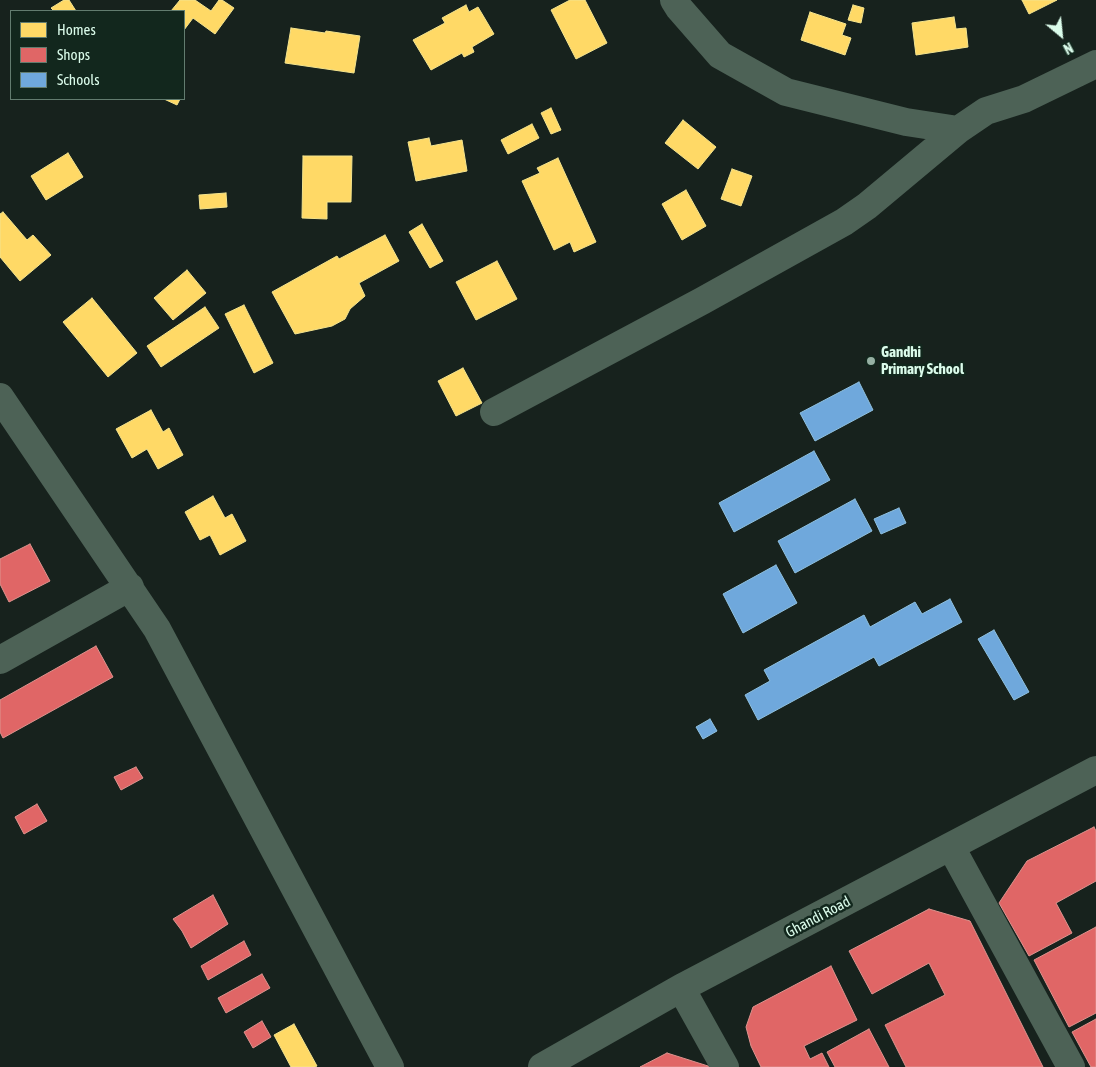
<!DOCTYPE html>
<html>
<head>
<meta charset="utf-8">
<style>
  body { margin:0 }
  #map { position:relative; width:1096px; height:1067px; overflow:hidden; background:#17221d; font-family:"Asap Condensed",sans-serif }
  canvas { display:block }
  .legend { position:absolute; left:10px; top:10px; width:175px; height:90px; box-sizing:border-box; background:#12271d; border:1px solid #627c6f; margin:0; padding:6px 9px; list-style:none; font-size:15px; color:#dbfceb }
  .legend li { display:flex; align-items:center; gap:10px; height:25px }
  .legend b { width:25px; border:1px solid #627c6f }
  .north { position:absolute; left:1036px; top:10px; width:50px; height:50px; -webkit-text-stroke:4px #12271d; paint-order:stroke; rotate:152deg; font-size:14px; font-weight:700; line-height:20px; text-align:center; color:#dbfceb }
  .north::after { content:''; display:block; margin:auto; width:18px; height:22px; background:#dbfceb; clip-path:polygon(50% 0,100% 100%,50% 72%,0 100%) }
</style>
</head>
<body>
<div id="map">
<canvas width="1096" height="1067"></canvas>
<ul class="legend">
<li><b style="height:14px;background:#ffd966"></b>Homes</li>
<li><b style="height:14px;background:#e06666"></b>Shops</li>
<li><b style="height:14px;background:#6fa8dc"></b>Schools</li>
</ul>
<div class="north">N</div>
</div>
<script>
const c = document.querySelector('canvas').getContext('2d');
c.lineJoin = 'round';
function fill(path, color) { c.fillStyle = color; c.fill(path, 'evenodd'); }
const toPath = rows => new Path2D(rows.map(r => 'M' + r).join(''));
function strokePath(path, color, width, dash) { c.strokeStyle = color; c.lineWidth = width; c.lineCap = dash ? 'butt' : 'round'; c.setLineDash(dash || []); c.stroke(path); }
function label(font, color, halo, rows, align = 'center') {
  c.font = font + ' "Asap Condensed",sans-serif'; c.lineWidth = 5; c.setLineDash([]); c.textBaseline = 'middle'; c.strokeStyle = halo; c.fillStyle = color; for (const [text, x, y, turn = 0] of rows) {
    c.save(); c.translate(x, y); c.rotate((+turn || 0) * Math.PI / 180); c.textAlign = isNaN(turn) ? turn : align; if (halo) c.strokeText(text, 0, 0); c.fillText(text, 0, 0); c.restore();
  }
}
const homes = toPath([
  [64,0,69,0,76,11,54,11,51,8,64,0],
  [180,0,195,0,211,11,219,0,222,0,234,8,215,34,193,18,184,30,184,11,171,11,180,0],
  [570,0,585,0,607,43,576,59,551,10,570,0],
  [1022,0,1057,0,1029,14,1022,0],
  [466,5,469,12,478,7,494,34,472,47,474,52,464,57,462,53,431,70,413,40,445,23,442,18,466,5],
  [853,5,864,8,861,23,848,20,853,5],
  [810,12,846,24,842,35,851,38,845,55,801,40,810,12],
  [954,17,956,29,966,28,968,47,916,55,912,23,954,17],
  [291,28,325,33,326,31,360,36,354,73,285,63,291,28],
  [164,99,180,99,177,105,164,99],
  [551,108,561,130,551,134,541,113,551,108],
  [683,120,716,147,698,169,665,143,683,120],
  [532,124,539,138,508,154,501,140,532,124],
  [429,138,431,146,462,140,467,171,416,181,408,142,429,138],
  [68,153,83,177,46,200,31,176,68,153],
  [303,156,352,156,351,202,327,202,327,219,302,218,303,156],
  [558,158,596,242,574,252,570,242,554,250,522,181,540,173,537,168,558,158],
  [732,169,752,176,741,206,721,199,732,169],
  [686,190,706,226,682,240,662,204,686,190],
  [226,193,227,207,200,209,199,195,226,193],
  [3,212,27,240,33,235,51,255,20,281,0,257,0,214,3,212],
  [422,224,443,261,430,268,409,232,422,224],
  [385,235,399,261,359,283,365,296,350,309,345,319,332,326,295,334,272,292,337,256,339,259,385,235],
  [497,261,517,299,476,320,456,282,497,261],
  [187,270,206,293,173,320,154,298,187,270],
  [92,298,137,353,108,377,63,322,92,298],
  [244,305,273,363,254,373,225,314,244,305],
  [205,307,219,328,161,367,147,346,205,307],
  [463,368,482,403,456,416,438,381,463,368],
  [151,410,163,432,169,428,183,455,158,469,147,449,132,458,116,429,151,410],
  [213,496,225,518,232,514,246,541,220,555,210,535,200,540,185,512,213,496],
  [294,1024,317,1066,315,1067,291,1067,274,1035,294,1024]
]);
const shops = toPath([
  [30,544,50,581,9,602,0,584,0,559,30,544],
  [96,646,113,677,3,738,0,732,0,700,96,646],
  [136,767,143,778,121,790,114,777,136,767],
  [37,804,47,821,24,834,15,817,37,804],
  [1094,827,1096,831,1096,881,1056,903,1072,933,1029,956,999,903,1027,861,1094,827],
  [213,895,228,924,191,948,182,931,173,919,213,895],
  [929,909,970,921,1043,1067,906,1067,885,1025,945,995,929,963,872,994,849,951,929,909],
  [1096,927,1096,1013,1069,1027,1034,960,1096,927],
  [244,941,251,955,208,980,201,966,244,941],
  [831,966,857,1020,804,1046,810,1059,822,1053,829,1067,761,1067,751,1046,746,1027,753,1007,831,966],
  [262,974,270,988,226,1013,218,998,262,974],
  [1096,1019,1096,1067,1091,1067,1072,1032,1096,1019],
  [262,1021,271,1037,253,1048,244,1032,262,1021],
  [869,1029,889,1067,835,1067,827,1052,869,1029],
  [667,1053,708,1066,709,1067,640,1067,667,1053]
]);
const schools = toPath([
  [859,382,873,410,815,441,800,413,859,382],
  [814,451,830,480,734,532,719,503,814,451],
  [855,499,872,531,795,573,778,541,855,499],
  [899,508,906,523,881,534,874,519,899,508],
  [776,565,797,603,743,633,723,594,776,565],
  [950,599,962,622,879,666,874,657,758,720,745,695,770,681,764,670,864,615,870,627,915,602,922,614,950,599],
  [994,630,1029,692,1014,700,978,639,994,630],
  [710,719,717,731,703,739,696,727,710,719]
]);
const minor = toPath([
  [674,0,679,8,720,55,786,92,906,122,958,130,986,111,1024,99,1096,64],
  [0,397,157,629,390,1067],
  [494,412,702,301,844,222,867,206,958,130],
  [0,660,130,587],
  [951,847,1071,1067],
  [681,988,725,1067],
  [542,1067,681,988,1096,770]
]);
const markers = [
  [871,361,5,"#96b0a3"]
];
const poiNames = [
  ["Gandhi",881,352],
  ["Primary School",881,369]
];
const streetNames = [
  ["Ghandi Road",818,917,-28]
];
fill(homes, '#ffd966');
strokePath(homes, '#f4e48e', 1);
fill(shops, '#e06666');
strokePath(shops, '#de938e', 1);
fill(schools, '#6fa8dc');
strokePath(schools, '#8fc1e0', 1);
strokePath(minor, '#4d6256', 28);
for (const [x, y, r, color] of markers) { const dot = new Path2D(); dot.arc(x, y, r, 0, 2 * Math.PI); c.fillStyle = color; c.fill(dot); strokePath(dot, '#12271d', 2); }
label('bold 15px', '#dbfceb', '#12271d', poiNames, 'left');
label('15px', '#dbfceb', '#12271d', streetNames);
</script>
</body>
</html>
